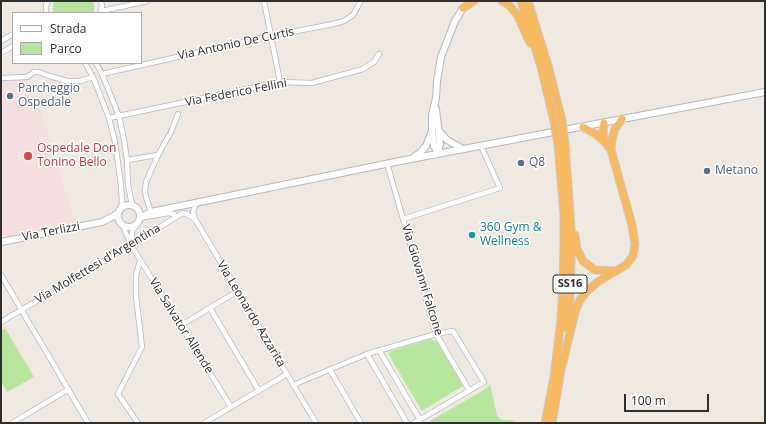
<!DOCTYPE html>
<html>
<head>
<meta charset="utf-8">
<style>
  body { margin:0 }
  #map { position:relative; width:766px; height:424px; overflow:hidden; background:#efe9e1; font-family:"Open Sans",sans-serif }
  canvas { display:block }
  .frame { position:absolute; inset:0; border:2px solid #2e2e2e; pointer-events:none }
  .legend { position:absolute; left:12px; top:12px; width:130px; height:52px; box-sizing:border-box; background:#fff; border:1px solid #ababab; margin:0; padding:5px 7px; list-style:none; font-size:12px; color:#2e2e2e }
  .legend li { display:flex; align-items:center; gap:8px; height:20px }
  .legend b { width:20px; border:1px solid #ababab }
  .scale { position:absolute; left:624px; top:394px; width:85px; height:18px; box-sizing:border-box; border:2px solid #2e2e2e; border-top:0; padding-left:5px; font-size:12px; line-height:14px; white-space:nowrap; color:#2e2e2e; -webkit-text-stroke:3px #fff; paint-order:stroke }
</style>
</head>
<body>
<div id="map">
<canvas width="766" height="424"></canvas>
<div class="frame"></div>
<ul class="legend">
<li><b style="height:5px;background:#fff"></b>Strada</li>
<li><b style="height:11px;background:#b6e59e"></b>Parco</li>
</ul>
<div class="scale">100 m</div>
</div>
<script>
const c = document.querySelector('canvas').getContext('2d');
c.lineJoin = 'round';
function fill(path, color) { c.fillStyle = color; c.fill(path, 'evenodd'); }
const toPath = rows => new Path2D(rows.map(r => 'M' + r).join(''));
function strokePath(path, color, width, dash) { c.strokeStyle = color; c.lineWidth = width; c.lineCap = dash ? 'butt' : 'round'; c.setLineDash(dash || []); c.stroke(path); }
function label(font, color, halo, rows, align = 'center') {
  c.font = font + ' "Open Sans",sans-serif'; c.lineWidth = 3; c.setLineDash([]); c.textBaseline = 'middle'; c.strokeStyle = halo; c.fillStyle = color; for (const [text, x, y, turn = 0] of rows) {
    c.save(); c.translate(x, y); c.rotate((+turn || 0) * Math.PI / 180); c.textAlign = isNaN(turn) ? turn : align; if (halo) c.strokeText(text, 0, 0); c.fillText(text, 0, 0); c.restore();
  }
}
const medical = toPath([
  [24,79,28,81,29,89,34,89,75,223,53,228,51,223,48,224,45,224,45,229,1,238,1,81]
]);
const green = toPath([
  [54,1,93,1,94,6,94,13,53,13,53,4],
  [5,328,34,377,7,392,1,381,1,331],
  [431,339,437,342,463,386,422,411,393,362,389,354,391,351],
  [490,385,497,415,501,420,512,420,517,423,431,423,430,421,484,390]
]);
const minor = toPath([
  [101,1,102,6,101,13],
  [264,1,280,82],
  [102,11,147,1],
  [46,13,46,8,47,1],
  [1,41,13,34],
  [1,53,13,46],
  [85,63,93,77,109,118,115,142,121,185,122,202,121,208],
  [96,63,102,74,119,116,124,140,127,160,128,184,131,200,133,205],
  [102,74,271,36,333,24,344,21,353,15,361,1],
  [1,78,27,77,34,72,39,72,49,76,67,81,80,81,93,77],
  [109,118,280,82,312,83,363,69,374,62,379,54],
  [127,160,158,155],
  [387,163,427,303,436,334,469,390],
  [197,203,195,206,193,212,195,219,316,423],
  [151,212,146,197,145,190,146,182,158,155,171,132,178,114],
  [145,217,169,213,174,214,176,217],
  [403,219,500,188,481,146],
  [123,226,131,245,231,407],
  [131,244,132,232,135,226],
  [1,275,88,423],
  [210,308,259,391],
  [1,322,131,245,181,214,185,213,195,219],
  [180,326,238,291],
  [379,350,420,420],
  [367,354,407,423],
  [330,370,361,423],
  [293,385,367,354,436,334,453,331,484,382,414,423],
  [12,423,69,389],
  [138,423,118,394,142,347,136,296,136,275,140,261],
  [204,423,287,374]
]);
const secondary = toPath([
  [436,109,440,144,438,153],
  [439,131,447,140,463,149],
  [438,153,434,146,432,130,432,115,436,98,437,81,441,57,455,21,463,8],
  [415,156,420,153,426,146,432,131],
  '118 216a11 11 0 1 1 22 0a11 11 0 1 1-22 0Z',
  [140,218,151,212,400,161,765,92],
  [1,242,102,222,114,216,118,213]
]);
const trunk = toPath([
  [502,1,509,5,518,16,530,43],
  [521,1,541,67,554,121],
  [528,1,549,69,562,120],
  [463,8,474,1],
  [604,123,603,131,604,141],
  [565,144,571,227,571,258,570,296,567,328],
  [611,150,612,139,615,129,622,119],
  [575,235,577,249,583,261,595,270,616,271],
  [563,362,575,312,580,300,588,290,599,281,626,265,633,256,635,244,632,225,611,150,604,141,594,133,583,127],
  [545,423,554,377,561,320,563,283,564,249,564,214,558,145],
  [552,423,563,358]
]);
const trunkBridge = toPath([
  [562,120,565,144],
  [554,121,558,145]
]);
const markers = [
  [10,96,4,"#5c6f8a"],
  [28,156,5,"#e0444e"],
  [521,163,4,"#5c6f8a"],
  [707,171,4,"#5c6f8a"],
  [472,235,4,"#0f9aa8"]
];
const shields = [
  [570,284,34]
];
const shieldNames = [
  ["SS16",570,284]
];
const streetNames = [
  ["Via Antonio De Curtis",236,44,-12],
  ["Via Federico Fellini",236,93,-11],
  ["Via Terlizzi",51,232,-11],
  ["Via Molfettesi d'Argentina",98,264,-31],
  ["Via Giovanni Falcone",422,280,73],
  ["Via Leonardo Azzarita",251,314,59],
  ["Via Salvator Allende",181,326,58]
];
const serviceNames = [
  ["Parcheggio",18,89],
  ["Ospedale",18,103],
  ["Q8",529,163],
  ["Metano",715,171]
];
const healthNames = [
  ["Ospedale Don",37,149],
  ["Tonino Bello",37,163]
];
const cultureNames = [
  ["360 Gym &",480,228],
  ["Wellness",480,242]
];
fill(medical, '#f5dfe0');
fill(green, '#b6e59e');
strokePath(minor, '#b4b7c1', 6);
strokePath(secondary, '#b4b7c1', 8);
strokePath(trunk, '#c9c9c9', 9);
strokePath(minor, '#fff', 4.5);
strokePath(secondary, '#fff', 6);
strokePath(trunk, '#f8ba60', 7);
strokePath(trunkBridge, '#c9c9c9', 9, []);
strokePath(trunkBridge, '#f8ba60', 7);
for (const [x, y, r, color] of markers) { const dot = new Path2D(); dot.arc(x, y, r, 0, 2 * Math.PI); c.fillStyle = color; c.fill(dot); strokePath(dot, '#fff', 1.5); }
for (const [x, y, w] of shields) { const box = new Path2D(); box.roundRect(x - w / 2, y - 9, w, 18, 3); c.fillStyle = '#fff'; c.fill(box); strokePath(box, '#2e2e2e', 1); }
label('bold 11px', '#2e2e2e', null, shieldNames);
label('12px', '#2e2e2e', '#fff', streetNames);
label('12px', '#4e5e75', '#fff', serviceNames, 'left');
label('12px', '#be3a42', '#fff', healthNames, 'left');
label('12px', '#0d838f', '#fff', cultureNames, 'left');
</script>
</body>
</html>
